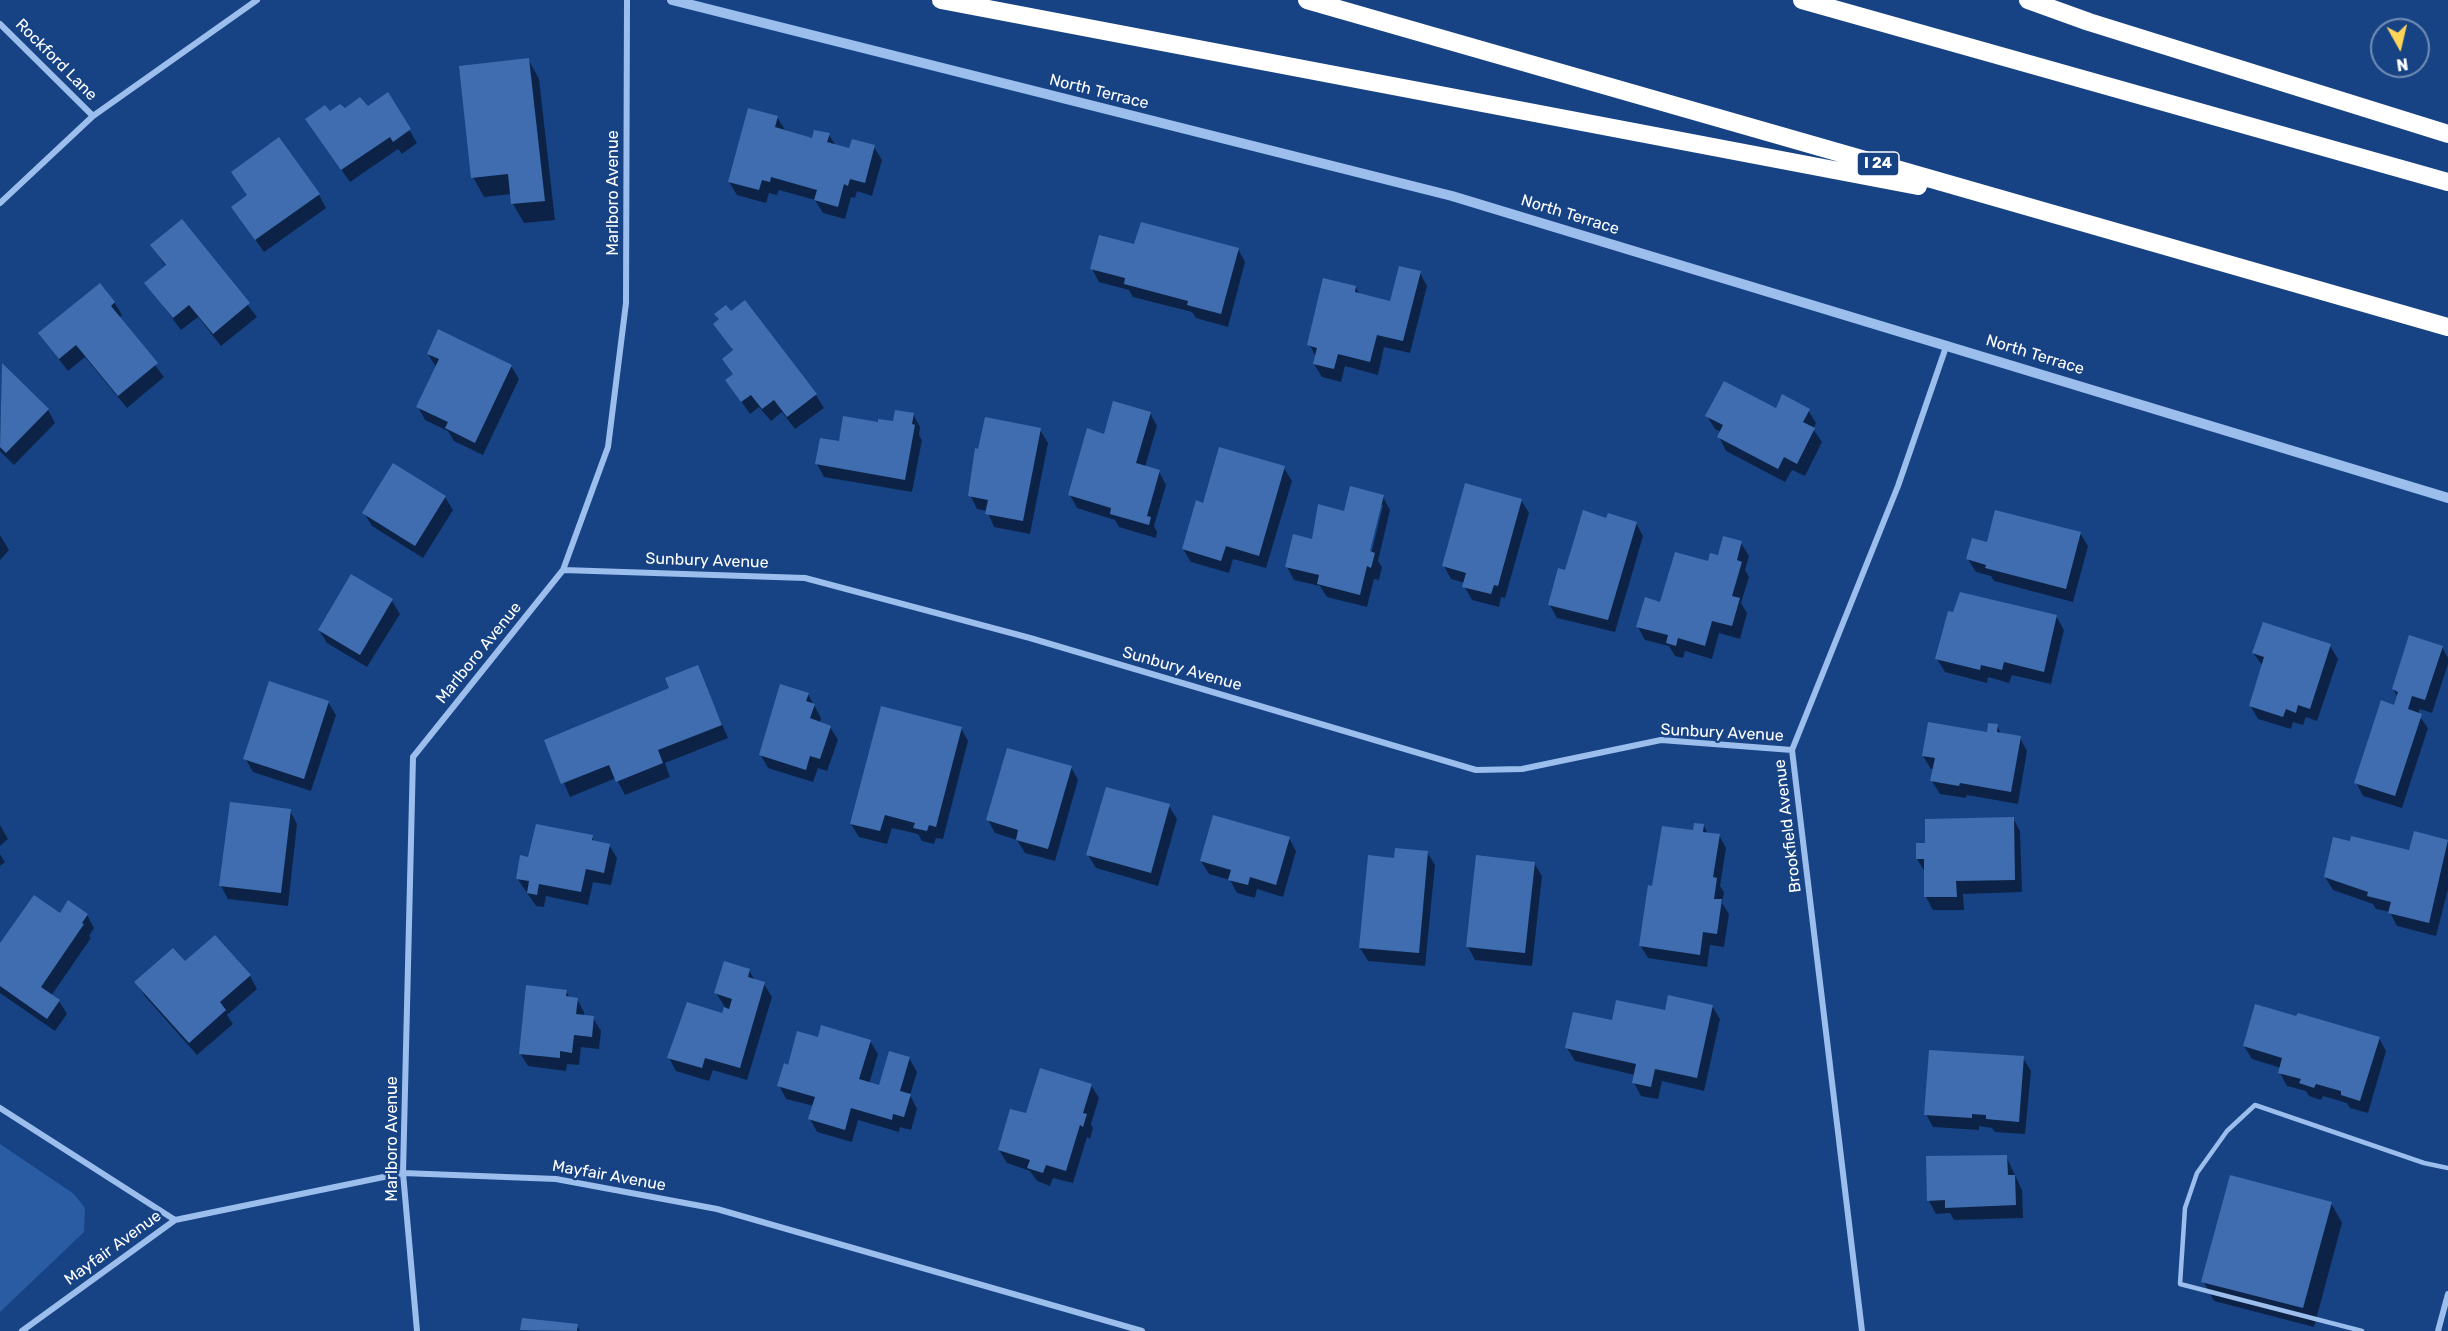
<!DOCTYPE html>
<html>
<head>
<meta charset="utf-8">
<style>
  body { margin:0 }
  #map { position:relative; width:2448px; height:1331px; overflow:hidden; background:#174385; font-family:Rubik,sans-serif }
  canvas { display:block }
  .north { position:absolute; left:2370px; top:18px; width:60px; height:60px; box-sizing:border-box; background:#174385; border:2px solid #748eb6; border-radius:50%; rotate:172deg; font-size:16px; font-weight:700; line-height:24px; text-align:center; color:#fff }
  .north::after { content:''; display:block; margin:auto; width:21px; height:27px; background:#ffd558; clip-path:polygon(50% 0,100% 100%,50% 72%,0 100%) }
</style>
</head>
<body>
<div id="map">
<canvas width="2448" height="1331"></canvas>
<div class="north">N</div>
</div>
<script>
const c = document.querySelector('canvas').getContext('2d');
c.lineJoin = 'round';
function fill(path, color) { c.fillStyle = color; c.fill(path, 'evenodd'); }
const toPath = rows => new Path2D(rows.map(r => 'M' + r).join(''));
function strokePath(path, color, width, dash) { c.strokeStyle = color; c.lineWidth = width; c.lineCap = dash ? 'butt' : 'round'; c.setLineDash(dash || []); c.stroke(path); }
function label(font, color, halo, rows, align = 'center') {
  c.font = font + ' Rubik,sans-serif'; c.lineWidth = 5; c.setLineDash([]); c.textBaseline = 'middle'; c.strokeStyle = halo; c.fillStyle = color; for (const [text, x, y, turn = 0] of rows) {
    c.save(); c.translate(x, y); c.rotate((+turn || 0) * Math.PI / 180); c.textAlign = isNaN(turn) ? turn : align; if (halo) c.strokeText(text, 0, 0); c.fillText(text, 0, 0); c.restore();
  }
}
const green = toPath([
  [0,1144,74,1194,85,1208,84,1232,0,1312]
]);
const shadow = toPath([
  [528,59,539,79,555,220,524,223,513,204,512,194,484,197,473,177],
  [388,94,417,143,402,154,398,149,350,182,315,132,330,113,368,108],
  [777,117,785,130,813,140,829,135,836,146,850,150,874,147,882,160,872,196,857,191,855,198,851,197,845,219,823,213,815,200,779,190,777,195,769,193,766,203,737,195,729,182],
  [233,172,319,195,326,208,264,252,233,208,248,196],
  [182,221,257,317,221,346,198,317,181,330,146,283,166,267,152,246],
  [1136,246,1238,249,1245,262,1228,327,1196,318,1192,312,1133,297,1129,290,1099,282,1092,269],
  [1420,273,1427,286,1410,353,1384,347,1378,375,1345,366,1341,382,1322,377,1314,364,1316,357,1309,344,1356,287,1359,294,1391,303],
  [114,302,122,315,119,318,164,377,127,408,85,357,68,371,40,334],
  [715,324,816,395,824,408,795,429,782,412,771,421,759,407,750,414,727,381,734,375,734,352],
  [428,354,511,366,519,379,483,455,454,441,448,431,425,420,418,407,436,367],
  [2,365,48,410,55,423,14,465,0,451],
  [1776,410,1808,410,1816,423,1813,429,1822,442,1805,476,1792,470,1785,482,1726,451,1719,437,1721,432,1715,429,1707,416],
  [1150,413,1157,426,1145,467,1159,471,1166,485,1154,526,1157,532,1156,538,1119,527,1115,520,1077,508,1070,495,1105,436],
  [913,414,920,427,919,435,922,440,912,492,824,477,817,464,840,443,879,424,895,423],
  [1040,430,1048,443,1030,534,994,527,987,511,977,509,970,495],
  [1284,468,1292,481,1266,568,1233,559,1229,573,1191,562,1183,549,1204,504],
  [445,497,453,510,423,558,372,526,364,513],
  [1383,497,1390,510,1378,561,1382,567,1379,580,1374,579,1367,607,1327,597,1320,586,1294,580,1287,567,1313,541,1345,513],
  [1380,505,1383,505,1370,559,1367,558],
  [1521,500,1529,513,1505,598,1501,597,1499,607,1472,600,1464,586,1465,583,1451,579,1444,566],
  [1607,519,1636,523,1643,536,1615,632,1557,618,1549,604,1566,572],
  [2080,533,2088,546,2073,602,1994,581,1991,576,1976,572,1968,559,1988,543],
  [0,535,9,550,0,560],
  [1741,543,1749,556,1745,570,1749,577,1741,603,1747,613,1740,639,1719,633,1712,659,1685,651,1683,658,1675,656,1669,646,1645,640,1638,627,1709,563],
  [392,601,400,614,367,667,327,643,319,630],
  [2056,616,2064,630,2051,684,2012,675,2009,683,1988,677,1987,683,1945,672,1937,659],
  [2330,646,2338,659,2317,721,2306,717,2303,725,2293,722,2291,729,2258,719,2250,705,2263,666,2253,653],
  [2442,647,2448,658,2448,664,2432,713,2420,709,2418,714,2428,728,2402,808,2363,796,2356,782,2395,707,2398,698,2393,689],
  [697,667,728,738,665,763,670,777,625,795,616,778,570,797,546,741,671,688],
  [808,694,821,718,820,722,830,727,838,740,827,771,818,768,813,782,768,768,760,754],
  [328,702,336,715,311,791,253,772,245,758],
  [1997,726,2002,735,2020,738,2027,751,2018,804,1967,795,1966,798,1940,794,1932,781,1934,769,1931,769,1923,756,1988,734],
  [961,728,968,741,943,839,936,838,934,844,922,841,918,834,892,828,887,844,859,837,851,824],
  [1071,767,1078,780,1055,861,1025,853,1017,840,995,833,988,820],
  [231,804,290,811,297,824,288,906,228,899,221,886],
  [1169,806,1177,819,1158,886,1096,868,1088,855],
  [2013,818,2020,831,2022,892,1963,894,1964,910,1933,910,1926,897,1925,872,1917,859,1927,844],
  [0,825,8,839,0,846],
  [1704,826,1708,834,1719,835,1726,848,1720,886,1724,892,1722,903,1729,914,1724,947,1710,945,1707,967,1648,958,1640,945,1654,887,1694,832],
  [2415,833,2448,841,2448,889,2436,936,2397,926,2390,912,2376,909,2373,904,2333,890,2325,877,2410,852],
  [592,837,595,842,609,845,617,858,611,885,593,882,588,905,546,896,544,907,536,906,517,878,530,858],
  [1289,838,1296,851,1283,897,1257,889,1255,898,1237,893,1230,880,1209,874,1201,861],
  [1427,852,1435,865,1425,966,1368,961,1360,948,1395,860],
  [0,854,5,862,0,866],
  [1534,863,1542,876,1532,966,1475,960,1468,947],
  [60,915,87,915,94,928,89,936,91,938,51,996,59,1001,67,1014,55,1031,0,993,0,946],
  [184,963,250,976,257,989,227,1015,233,1024,197,1055,144,995,136,982],
  [749,970,755,981,764,984,772,997,747,1080,713,1070,709,1081,676,1071,669,1058,724,1014,725,1007,716,993],
  [566,991,570,998,577,999,584,1012,584,1017,593,1018,601,1031,599,1049,581,1047,579,1065,567,1064,566,1071,528,1066,520,1053],
  [1712,1006,1720,1019,1704,1091,1662,1081,1658,1099,1641,1096,1634,1083,1635,1075,1575,1061,1567,1048,1666,1012],
  [2379,1038,2386,1051,2368,1113,2350,1108,2347,1103,2323,1096,2321,1100,2309,1096,2306,1091,2287,1086,2280,1073,2281,1068,2252,1059,2244,1046],
  [819,1039,870,1041,878,1054,869,1084,880,1087,909,1058,917,1072,910,1095,917,1109,911,1130,900,1127,899,1132,858,1120,852,1142,817,1132,810,1119,814,1106,786,1099,779,1085,789,1066],
  [2023,1058,2031,1071,2025,1134,1995,1132,1992,1128,1979,1126,1979,1130,1933,1127,1926,1114],
  [1091,1085,1099,1098,1091,1124,1093,1128,1090,1139,1087,1137,1073,1183,1053,1178,1050,1186,1037,1181,1030,1171,1007,1163,999,1150,1027,1115],
  [2006,1156,2022,1190,2023,1218,1954,1220,1950,1213,1936,1214,1929,1201],
  [2331,1203,2342,1223,2314,1327,2214,1301,2203,1281],
  [577,1325,580,1331,521,1329]
]);
const building = toPath([
  [529,58,545,201,511,204,508,174,471,178,459,66],
  [388,92,411,129,393,142,390,137,341,170,305,119,325,105,330,111,340,104,345,108,360,97,368,106],
  [748,108,778,116,775,127,812,138,814,130,830,133,827,142,849,148,852,139,875,145,865,183,850,179,848,186,844,184,838,207,814,200,817,190,771,177,770,182,762,180,759,190,728,182],
  [279,137,320,194,255,240,231,207,247,195,231,172],
  [182,219,250,303,213,334,189,305,173,318,144,283,166,265,150,245],
  [1141,222,1239,248,1221,314,1187,305,1188,301,1124,284,1125,278,1090,269,1099,235,1134,244],
  [1399,266,1421,271,1403,341,1377,335,1370,362,1338,354,1334,369,1313,364,1317,348,1307,345,1323,278,1356,286,1355,292,1390,301],
  [100,283,115,302,111,306,158,363,118,396,76,345,59,359,38,333],
  [745,300,817,394,787,417,774,400,762,409,751,395,741,402,725,380,733,374,722,359,733,350,713,324,719,319,714,314,726,305,731,311],
  [438,329,512,365,475,443,445,428,448,422,416,407,439,359,427,354],
  [2,363,49,409,6,453,0,447],
  [1724,381,1776,408,1782,394,1810,409,1803,422,1815,428,1797,464,1784,457,1778,469,1717,437,1723,425,1705,416],
  [1113,401,1151,412,1136,463,1160,470,1147,516,1151,517,1149,525,1110,514,1111,508,1068,495,1087,428,1104,434],
  [895,410,914,413,912,424,915,425,905,480,815,464,820,438,839,441,843,416,878,422,878,419,893,421],
  [985,417,1041,428,1023,521,985,514,988,500,968,496,975,448,978,449],
  [1219,447,1285,466,1259,556,1226,546,1221,561,1182,549,1196,500,1203,503],
  [393,463,446,496,415,546,362,513],
  [1465,483,1522,499,1498,586,1494,585,1491,594,1462,587,1466,573,1442,566],
  [1350,486,1384,495,1370,551,1375,553,1371,568,1367,566,1360,595,1317,584,1319,575,1285,567,1293,534,1312,539,1318,504,1344,511],
  [1583,510,1606,518,1608,513,1637,522,1608,620,1548,605,1558,568,1565,570],
  [1995,510,2081,532,2066,589,1985,568,1986,565,1966,559,1972,538,1987,542],
  [1723,536,1742,541,1737,560,1742,562,1732,596,1740,598,1732,626,1712,621,1705,646,1678,638,1676,646,1666,643,1668,635,1636,627,1645,597,1660,602,1675,552,1708,561,1710,553,1718,555],
  [351,574,393,599,360,655,318,630],
  [1960,592,2057,615,2044,672,2004,662,2002,670,1981,665,1980,670,1935,659,1948,611,1953,612],
  [2263,622,2331,644,2310,709,2298,705,2296,713,2286,709,2283,717,2249,706,2264,657,2252,653],
  [2409,635,2443,646,2425,700,2412,696,2408,709,2422,714,2395,796,2354,783,2381,700,2394,705,2398,692,2392,689],
  [698,665,722,725,658,750,663,763,616,782,609,765,561,784,544,740,669,688,665,678],
  [269,681,329,701,304,779,243,759],
  [780,684,809,693,806,701,815,704,810,718,831,726,820,759,810,756,806,770,759,755],
  [881,706,962,727,936,827,929,825,927,831,913,828,915,823,885,815,880,831,850,824],
  [1928,722,1987,732,1988,723,1998,724,1997,732,2021,736,2011,792,1960,783,1959,786,1930,781,1935,758,1922,756],
  [1007,748,1072,766,1048,849,1016,840,1018,830,986,820],
  [1106,787,1170,804,1151,873,1086,855],
  [230,802,291,809,281,893,219,886],
  [1213,815,1290,837,1276,885,1250,877,1248,885,1228,880,1231,870,1200,861],
  [2014,817,2015,880,1956,881,1957,897,1924,897,1924,859,1916,859,1916,843,1925,843,1925,819],
  [1694,823,1704,824,1703,832,1720,834,1713,877,1717,878,1714,899,1722,899,1717,934,1703,932,1700,955,1639,946,1648,885,1652,886,1662,826,1693,830],
  [536,824,593,835,592,840,610,844,604,873,586,869,581,892,539,884,537,895,527,893,529,881,516,879,520,855,528,857],
  [2414,831,2448,840,2429,923,2388,913,2391,902,2367,896,2368,892,2324,877,2333,837,2350,841,2351,836,2409,850],
  [1395,848,1428,851,1419,953,1359,948,1368,855,1394,858],
  [1476,855,1535,862,1525,953,1466,947],
  [34,895,60,913,68,900,88,914,82,923,84,924,41,987,60,1000,47,1019,0,986,0,943],
  [215,935,251,975,220,1002,226,1010,189,1043,134,982,173,948,185,961],
  [724,961,750,969,748,977,765,982,740,1068,705,1058,702,1068,667,1058,687,1002,722,1013,724,1007,729,1009,732,999,714,993],
  [526,985,567,990,566,996,578,998,576,1014,594,1016,592,1037,574,1035,572,1053,560,1051,560,1058,519,1054],
  [1668,995,1713,1005,1697,1078,1655,1069,1651,1087,1632,1083,1636,1064,1565,1048,1573,1012,1612,1020,1616,1000,1665,1010],
  [2255,1004,2296,1016,2298,1013,2380,1037,2360,1101,2341,1095,2341,1091,2316,1084,2314,1088,2299,1083,2301,1079,2278,1073,2282,1058,2243,1046],
  [821,1025,871,1040,859,1079,879,1085,889,1051,910,1057,900,1091,911,1094,904,1117,893,1114,892,1120,851,1108,845,1130,808,1119,815,1097,777,1086,784,1063,788,1065,797,1031,818,1037],
  [1929,1050,2024,1056,2019,1122,1986,1119,1986,1115,1972,1114,1972,1118,1924,1115],
  [1040,1068,1092,1084,1083,1113,1087,1114,1083,1127,1080,1125,1066,1171,1046,1165,1043,1173,1027,1168,1030,1160,998,1150,1010,1109,1026,1113],
  [2007,1155,2008,1175,2015,1175,2016,1205,1945,1208,1945,1200,1927,1201,1926,1156],
  [2230,1175,2332,1202,2303,1308,2201,1282],
  [522,1318,578,1324,577,1331,520,1330]
]);
const service = toPath([
  [2362,1331,2180,1284,2185,1208,2197,1173,2227,1131,2255,1105,2424,1163,2448,1168]
]);
const minor = toPath([
  [0,24,93,116],
  [0,203,93,116,257,0],
  [563,570,805,578,1030,638,1476,770,1522,769,1661,740,1792,750],
  [0,1108,175,1220],
  [22,1331,175,1220,403,1173,556,1179,717,1209,1142,1331],
  [417,1331,403,1173,413,757,563,570,608,447,626,303,627,0],
  [1862,1331,1792,750,1898,486,1947,344],
  [2438,1331,2448,1294]
]);
const tertiary = toPath([
  [672,0,1452,196,2448,498]
]);
const motorway = toPath([
  [941,0,1918,186],
  [1307,0,2448,327],
  [1802,0,2448,182],
  [2028,0,2089,22,2448,134]
]);
const shields = [
  [1878,164,42]
];
const shieldNames = [
  ["I 24",1878,164]
];
const streetNames = [
  ["Rockford Lane",56,60,45],
  ["North Terrace",1099,92,14],
  ["Marlboro Avenue",613,193,-90],
  ["North Terrace",1570,215,17],
  ["North Terrace",2035,355,17],
  ["Sunbury Avenue",707,561,2],
  ["Marlboro Avenue",479,653,-51],
  ["Sunbury Avenue",1182,669,16],
  ["Sunbury Avenue",1722,733,3],
  ["Brookfield Avenue",1788,826,-97],
  ["Marlboro Avenue",392,1139,-90],
  ["Mayfair Avenue",609,1176,10],
  ["Mayfair Avenue",113,1248,-36]
];
fill(green, '#2a5ca4');
fill(shadow, '#0007');
fill(building, '#3f6daf');
strokePath(service, '#9cbeed', 4.5);
strokePath(minor, '#9cbeed', 6);
strokePath(tertiary, '#9cbeed', 10);
strokePath(motorway, '#fff', 18);
for (const [x, y, w] of shields) { const box = new Path2D(); box.roundRect(x - w / 2, y - 12, w, 24, 4.5); c.fillStyle = '#174385'; c.fill(box); strokePath(box, '#fff', 1.5); }
label('bold 15px', '#fff', null, shieldNames);
label('16px', '#fff', '#174385', streetNames);
</script>
</body>
</html>
